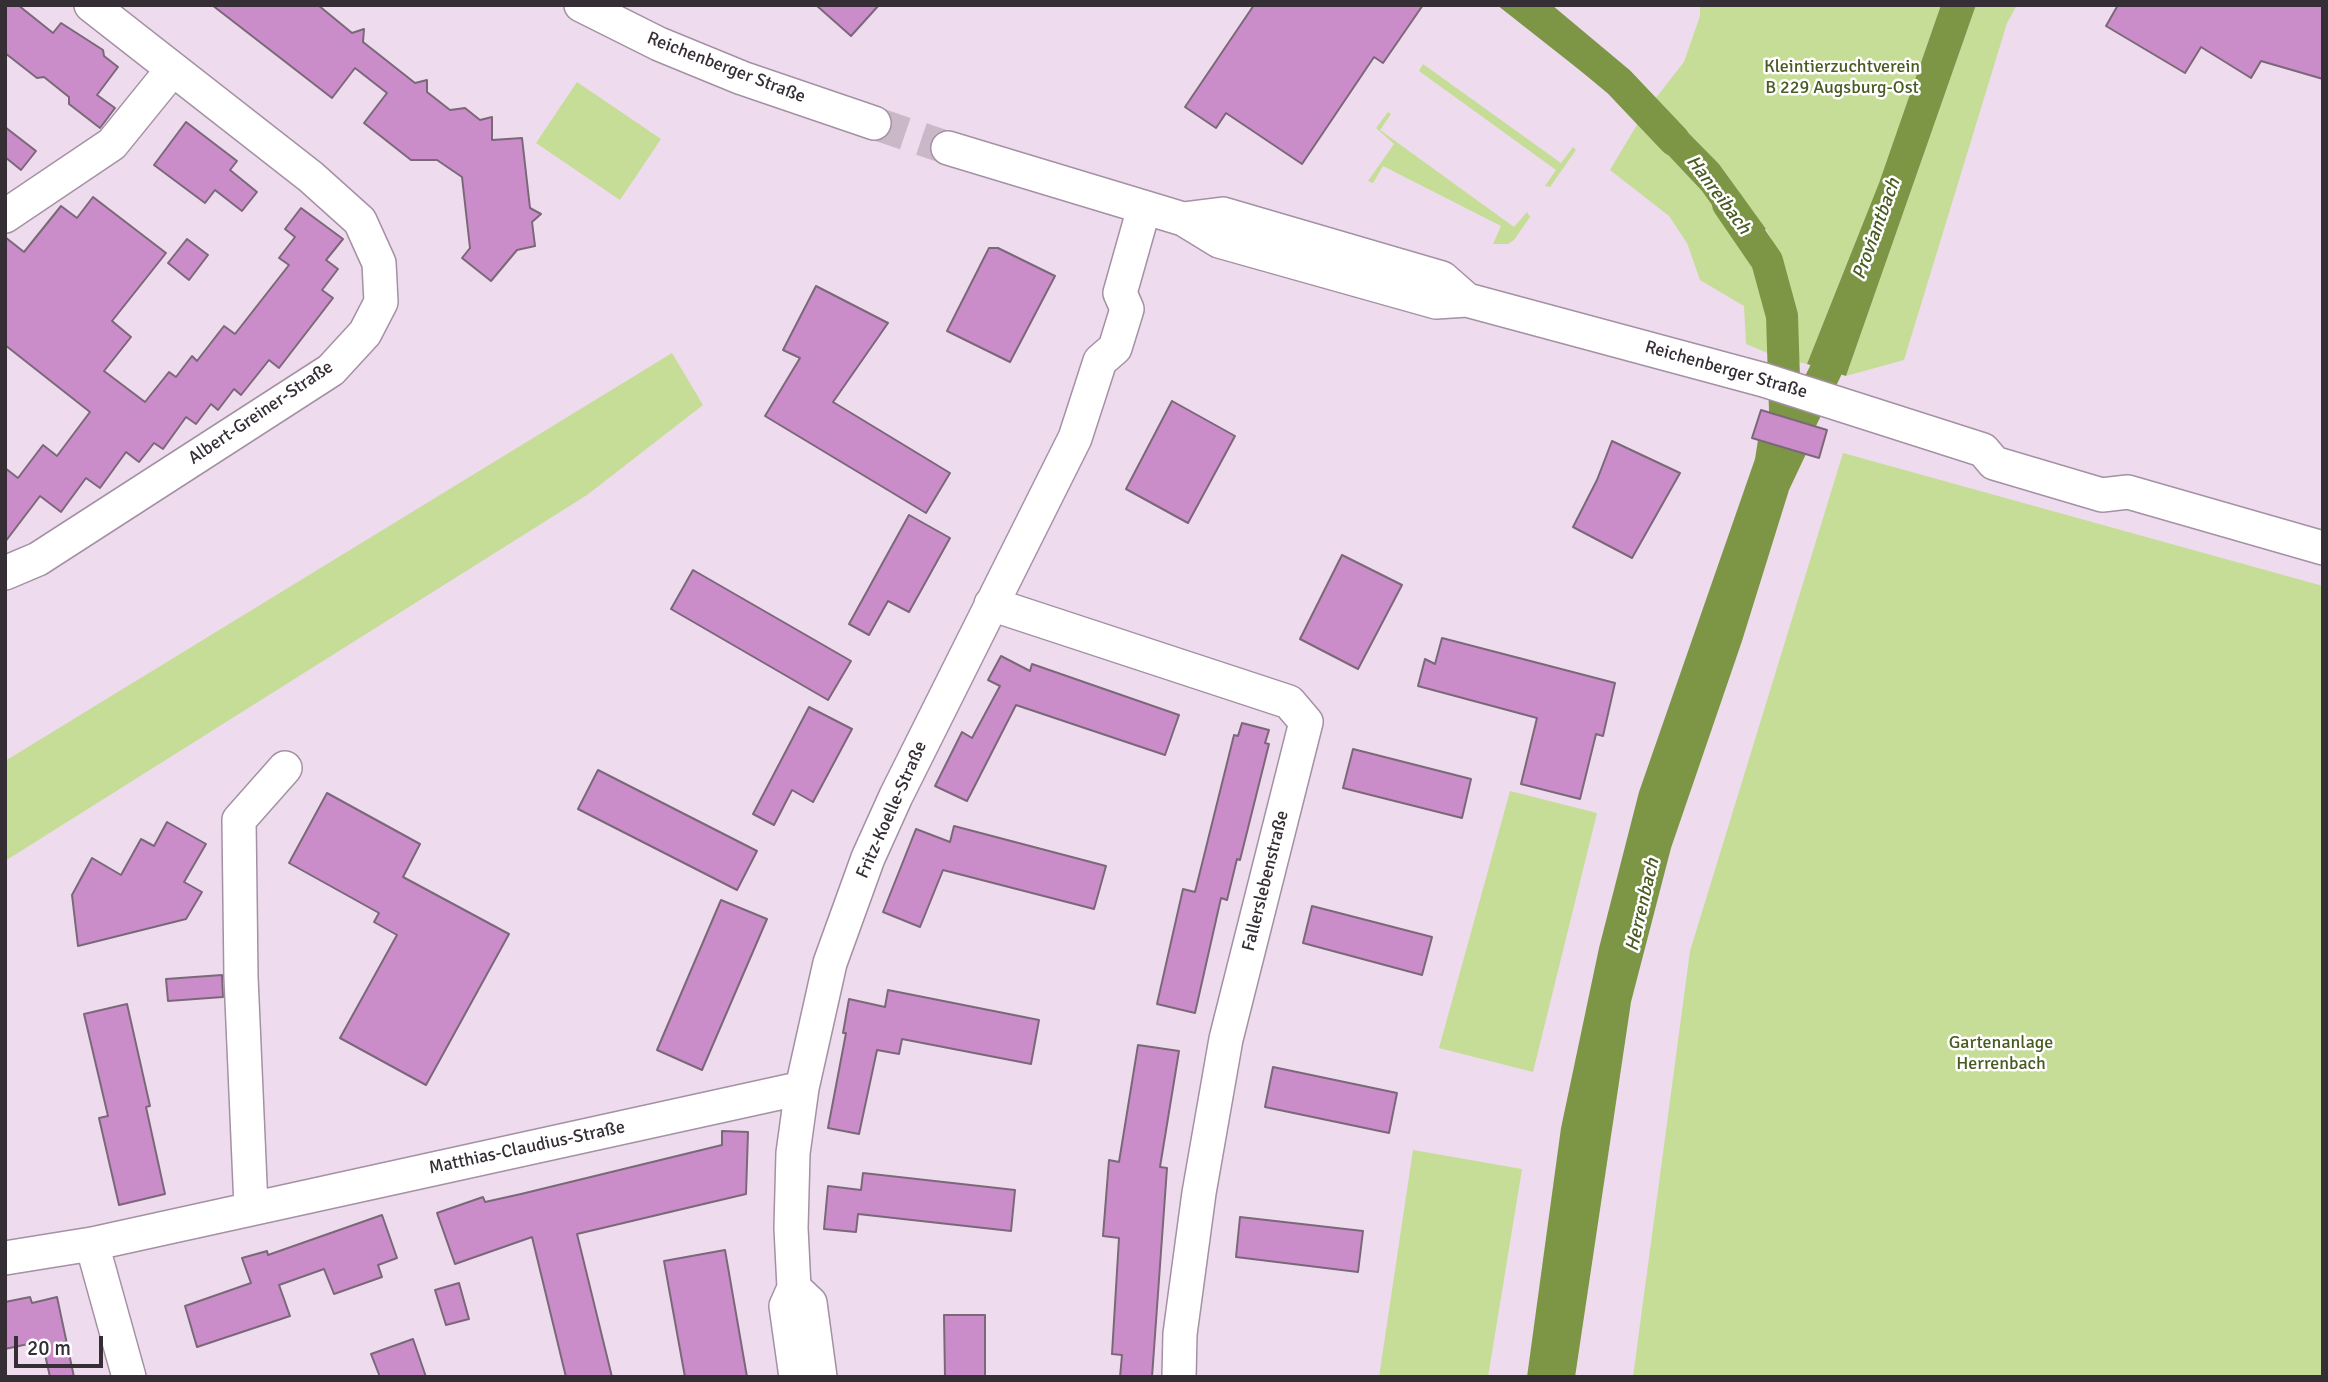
<!DOCTYPE html>
<html>
<head>
<meta charset="utf-8">
<style>
  body { margin:0 }
  #map { position:relative; width:2328px; height:1382px; overflow:hidden; background:#efdbee; font-family:Signika,sans-serif }
  canvas { display:block }
  .frame { position:absolute; inset:0; border:7px solid #352e35; pointer-events:none }
  .scale { position:absolute; left:14px; top:1336px; width:89px; height:32px; box-sizing:border-box; border:4px solid #352e35; border-top:0; padding-left:9px; font-size:21px; line-height:24px; white-space:nowrap; color:#352e35; -webkit-text-stroke:5px #fff; paint-order:stroke }
</style>
</head>
<body>
<div id="map">
<canvas width="2328" height="1382"></canvas>
<div class="frame"></div>
<div class="scale">20 m</div>
</div>
<script>
const c = document.querySelector('canvas').getContext('2d');
c.lineJoin = 'round';
function fill(path, color) { c.fillStyle = color; c.fill(path, 'evenodd'); }
const toPath = rows => new Path2D(rows.map(r => 'M' + r).join(''));
function strokePath(path, color, width, dash) { c.strokeStyle = color; c.lineWidth = width; c.lineCap = dash ? 'butt' : 'round'; c.setLineDash(dash || []); c.stroke(path); }
function label(font, color, halo, rows, align = 'center') {
  c.font = font + ' Signika,sans-serif'; c.lineWidth = 5; c.setLineDash([]); c.textBaseline = 'middle'; c.strokeStyle = halo; c.fillStyle = color; for (const [text, x, y, turn = 0] of rows) {
    c.save(); c.translate(x, y); c.rotate((+turn || 0) * Math.PI / 180); c.textAlign = isNaN(turn) ? turn : align; if (halo) c.strokeText(text, 0, 0); c.fillText(text, 0, 0); c.restore();
  }
}
const green = toPath([
  [1700,5,1941,5,1879,183,1807,364,1795,361,1796,318,1779,253,1766,229,1719,164,1655,99,1684,62,1700,16],
  [1976,5,2017,5,2007,23,1904,360,1846,376],
  [1423,64,1561,163,1573,147,1576,150,1550,187,1545,186,1556,170,1419,71],
  [577,82,661,139,620,200,536,143],
  [1388,112,1391,114,1380,130,1514,227,1527,212,1530,217,1514,240,1508,244,1493,244,1501,226,1383,166,1373,183,1368,181,1394,144,1376,128],
  [1638,123,1702,191,1755,269,1766,308,1770,354,1746,344,1744,306,1700,280,1687,243,1669,216,1610,170],
  [672,353,703,405,587,495,5,861,5,761],
  [1843,453,2323,586,2323,1377,1633,1377,1690,951],
  [1510,791,1597,813,1533,1072,1439,1048],
  [1413,1150,1522,1169,1488,1377,1379,1377]
]);
const water = toPath([
  [1497,5,1540,5,1627,71,1610,94],
  [1941,5,1976,5,1846,376,1807,364,1879,183],
  [1655,99,1719,164,1766,229,1740,245,1702,191,1638,123],
  [1779,253,1796,318,1795,361,1770,354,1766,308,1755,269],
  [1758,440,1806,454,1789,490,1742,641,1671,848,1631,1002,1575,1377,1527,1377,1561,1128,1599,948,1639,792,1755,459]
]);
const canal = toPath([
  [1527,5,1619,82,1674,140],
  [1728,204,1767,261,1782,316,1785,411],
  [1781,460,1826,370,1841,329]
]);
const building = toPath([
  [5,5,18,5,53,33,61,23,103,50,104,56,118,67,97,95,115,108,100,128,69,104,69,97,44,77,37,78,5,53,5,5],
  [212,5,318,5,352,33,364,29,363,42,415,83,427,80,427,92,450,110,465,108,480,120,492,117,492,140,522,138,530,208,541,214,532,222,535,246,517,250,491,281,462,258,470,248,462,177,437,160,411,160,364,123,387,93,355,68,332,98,212,5],
  [816,5,879,5,851,36,816,5],
  [1254,5,1423,5,1383,63,1374,57,1302,164,1226,113,1216,128,1185,107,1254,5],
  [2118,5,2323,5,2323,79,2261,61,2251,78,2201,47,2185,73,2106,26,2118,5],
  [186,122,237,161,230,170,257,192,242,211,215,190,205,203,154,165,186,122],
  [5,127,36,151,21,170,5,157,5,127],
  [93,197,166,253,112,321,131,337,104,371,145,402,169,372,176,377,192,356,197,361,224,326,235,334,289,265,279,258,295,237,285,229,301,208,343,239,326,260,338,269,322,290,333,298,279,368,269,360,241,395,234,389,218,410,211,404,196,424,186,417,163,449,154,443,139,462,126,452,100,488,86,478,61,512,40,496,5,542,5,468,18,478,43,445,57,456,90,412,5,345,5,237,24,252,61,206,77,218,93,197],
  [187,239,208,255,189,280,168,263,187,239],
  [989,248,998,248,1055,276,1010,362,947,331,989,248],
  [816,286,888,323,833,402,950,473,926,513,765,416,800,358,783,350,816,286],
  [1172,401,1235,436,1188,523,1126,489,1172,401],
  [1761,410,1827,430,1819,458,1752,438,1761,410],
  [1612,441,1680,473,1632,558,1573,527,1597,480,1612,441],
  [909,515,950,538,909,612,888,601,869,635,849,624,909,515],
  [1342,555,1402,585,1358,669,1300,639,1342,555],
  [693,570,851,661,828,700,671,609,693,570],
  [1442,638,1615,683,1603,736,1596,734,1580,799,1521,784,1537,718,1418,686,1425,659,1435,664,1442,638],
  [1001,656,1030,671,1032,664,1179,715,1165,755,1016,705,967,801,935,786,962,732,972,738,1000,686,988,680,1001,656],
  [809,707,852,729,813,802,792,790,774,825,753,814,809,707],
  [1242,723,1269,730,1265,743,1269,744,1240,860,1237,859,1227,900,1221,898,1195,1013,1157,1004,1183,889,1195,892,1234,735,1238,736,1242,723],
  [1353,749,1471,779,1462,818,1343,788,1353,749],
  [598,770,757,851,737,890,578,809,598,770],
  [327,793,420,844,403,877,509,934,426,1085,340,1038,397,935,374,922,379,913,289,863,327,793],
  [167,822,206,844,184,882,202,892,186,919,78,946,72,895,92,858,121,875,141,839,154,846,167,822],
  [954,826,1106,866,1094,909,943,870,920,927,883,912,916,829,950,842,954,826],
  [721,900,767,919,702,1070,657,1050,721,900],
  [1312,906,1432,937,1422,975,1303,943,1312,906],
  [222,975,223,997,168,1001,166,979,222,975],
  [888,990,1039,1020,1031,1064,902,1039,899,1054,877,1050,859,1134,828,1128,846,1033,843,1033,849,999,885,1007,888,990],
  [127,1004,150,1106,146,1107,165,1194,119,1205,99,1118,108,1116,84,1014,127,1004],
  [1138,1045,1179,1051,1160,1167,1167,1168,1152,1377,1120,1377,1122,1355,1112,1354,1119,1238,1103,1236,1109,1160,1119,1162,1138,1045],
  [1273,1067,1397,1093,1389,1133,1265,1107,1273,1067],
  [722,1131,748,1132,746,1194,577,1234,612,1377,566,1377,532,1237,455,1264,437,1213,483,1197,485,1202,521,1194,722,1145,722,1131],
  [863,1173,1015,1190,1011,1231,858,1214,856,1232,824,1229,828,1186,861,1190,863,1173],
  [382,1215,397,1258,378,1265,382,1277,334,1294,324,1269,279,1285,290,1316,197,1347,185,1306,251,1283,242,1258,267,1251,268,1255,382,1215],
  [1240,1217,1363,1231,1358,1272,1236,1257,1240,1217],
  [725,1250,747,1377,685,1377,664,1261,725,1250],
  [459,1283,469,1319,446,1325,435,1290,459,1283],
  [30,1297,32,1303,57,1297,74,1377,50,1377,42,1341,5,1349,5,1302,30,1297],
  [944,1315,985,1315,985,1377,945,1377,944,1315],
  [413,1339,426,1377,380,1377,371,1354,413,1339]
]);
const minorTunnel = toPath([
  [874,123,948,148]
]);
const minor = toPath([
  [581,5,659,44,742,78,874,123],
  [948,148,1183,219,1219,241,1436,302,1467,300,1764,380,1983,450,1994,463,2102,495,2128,492,2323,548],
  [5,216,112,144,172,70],
  [1183,219,1223,214,1442,278,1467,300],
  [5,573,38,559,331,370,365,333,381,302,379,263,360,221,311,177,91,5],
  [991,604,1289,702,1306,722,1226,1039,1199,1193,1180,1334,1179,1377],
  [251,1207,241,977,239,820,285,768],
  [92,1244,129,1377],
  [5,1258,92,1244,802,1088],
  [794,1288,810,1303,820,1377],
  [796,1377,786,1306,794,1288,791,1228,793,1153,802,1088,830,963,868,858,896,796,1075,438,1100,361,1115,348,1127,309,1120,293,1144,208]
]);
const parkNames = [
  ["Kleintierzuchtverein",1842,67],
  ["B 229 Augsburg-Ost",1842,88],
  ["Gartenanlage",2001,1043],
  ["Herrenbach",2001,1064]
];
const streetNames = [
  ["Reichenberger Straße",726,68,21],
  ["Reichenberger Straße",1726,370,16],
  ["Albert-Greiner-Straße",261,413,-34],
  ["Fritz-Koelle-Straße",892,810,-66],
  ["Fallerslebenstraße",1266,881,-76],
  ["Matthias-Claudius-Straße",527,1148,-12]
];
const waterNames = [
  ["Hanreibach",1718,195,53],
  ["Proviantbach",1877,229,-70],
  ["Herrenbach",1643,905,-77]
];
fill(green, '#c5dd96');
fill(water, '#7d9646');
strokePath(canal, '#7d9646', 32);
fill(building, '#cb8dca');
strokePath(building, '#7a6879', 2);
strokePath(minorTunnel, '#cab8c9', 33, [33, 17]);
strokePath(minor, '#a491a3', 36);
strokePath(minor, '#fff', 33);
label('18px', '#4a5b22', '#fff', parkNames);
label('18px', '#352e35', '#fff', streetNames);
label('italic 19px', '#4a5b21', '#fff', waterNames);
</script>
</body>
</html>
